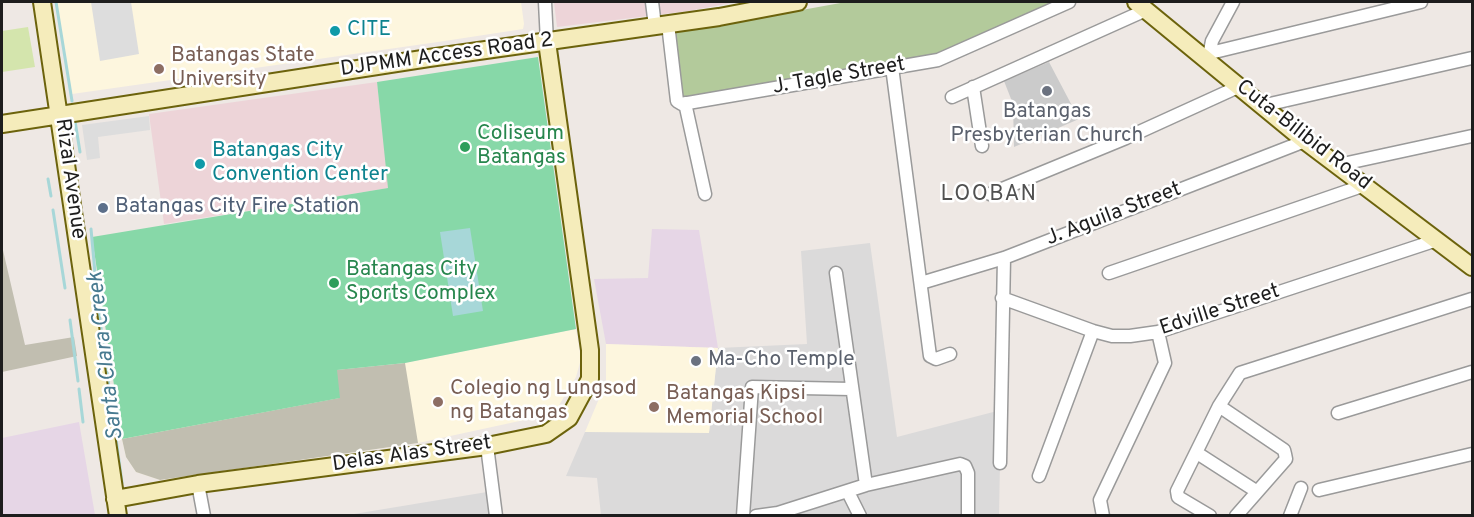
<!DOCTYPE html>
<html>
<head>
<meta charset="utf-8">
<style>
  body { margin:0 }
  #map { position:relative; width:1474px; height:517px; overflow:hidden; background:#eee8e4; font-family:Overpass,sans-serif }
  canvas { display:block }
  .frame { position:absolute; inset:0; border:3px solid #1d1d1d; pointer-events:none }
</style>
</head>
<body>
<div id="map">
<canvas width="1474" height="517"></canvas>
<div class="frame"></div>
</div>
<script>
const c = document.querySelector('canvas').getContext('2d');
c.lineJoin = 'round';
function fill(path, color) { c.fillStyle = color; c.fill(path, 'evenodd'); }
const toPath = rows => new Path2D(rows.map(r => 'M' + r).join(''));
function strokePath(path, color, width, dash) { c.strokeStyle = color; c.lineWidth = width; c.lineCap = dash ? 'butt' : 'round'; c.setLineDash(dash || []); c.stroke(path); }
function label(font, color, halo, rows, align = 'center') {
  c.font = font + ' Overpass,sans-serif'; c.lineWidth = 5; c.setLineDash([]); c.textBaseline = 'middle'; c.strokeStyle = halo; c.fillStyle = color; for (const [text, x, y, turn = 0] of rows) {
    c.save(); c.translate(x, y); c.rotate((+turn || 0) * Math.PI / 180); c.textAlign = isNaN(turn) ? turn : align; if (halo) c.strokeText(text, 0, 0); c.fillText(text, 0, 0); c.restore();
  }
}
const residential = toPath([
  [870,243,897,437,1001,410,999,515,601,515,597,478,566,476,585,432,709,432,718,348,807,344,801,251],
  [487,492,490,516,342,516]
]);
const commercial = toPath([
  [554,2,736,2,689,11,557,27],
  [377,82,389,188,164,224,149,114]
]);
const industrial = toPath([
  [652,229,699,230,718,348,606,344,594,279,648,278],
  [79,422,95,515,2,515,2,438]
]);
const education = toPath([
  [56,2,521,2,524,24,523,29,438,42,72,94],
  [576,329,581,359,576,377,558,407,538,417,418,443,160,480,136,472,126,457,122,439,336,370,405,363],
  [606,344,718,348,709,433,585,432,606,382]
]);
const religious = toPath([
  [1049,62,1079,119,1014,147,1013,104,1004,81]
]);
const construction = toPath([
  [2,246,25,345,74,337,77,356,2,372],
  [405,363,418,443,160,480,136,472,126,457,122,439,339,398,336,370]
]);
const grass = toPath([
  [28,27,35,67,2,72,2,31]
]);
const forest = toPath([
  [846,2,1053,2,931,56,681,99,675,33]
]);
const pitch = toPath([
  [538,57,576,329,405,363,337,370,340,398,122,439,92,237,388,188,377,82]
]);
const parking = toPath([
  [91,2,131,2,139,54,100,61],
  [149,116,150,130,98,137,100,158,87,160,82,125]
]);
const water = toPath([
  [470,228,483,311,453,316,440,232]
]);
const stream = toPath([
  [56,2,72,101],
  [75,121,80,152],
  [48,179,51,196],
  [53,210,65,288],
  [91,229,98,306,122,483],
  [70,320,78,381],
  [79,389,83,422]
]);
const street = toPath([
  [545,2,547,42],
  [652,2,655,26],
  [668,24,677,101,682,104,938,60,1069,2],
  [1210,51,1212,41,1233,2],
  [1202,55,1421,2],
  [892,67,930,356,936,359,950,354],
  [973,87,982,146],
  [952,97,1146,10],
  [685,103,705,194],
  [1261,106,1472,58],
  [1338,165,1472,136],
  [990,194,1126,138,1238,87],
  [836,273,866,485],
  [1109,273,1365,185],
  [921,283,1004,258,1305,141],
  [1002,298,1093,331,1112,336,1130,336,1158,332,1437,240],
  [1219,406,1284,450,1285,454,1286,459,1236,516],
  [1338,413,1472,372],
  [487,446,496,516],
  [1197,453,1256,491],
  [1000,463,1004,258],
  [1039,476,1093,331],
  [198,484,204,516],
  [1319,490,1472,454],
  [848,492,860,516],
  [743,516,752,387,851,389],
  [756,516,778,513,866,485,960,464,965,466,968,473,968,516],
  [1103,516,1100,500,1165,363,1158,332],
  [1210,516,1178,497,1177,491,1219,406,1240,373,1472,299],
  [1290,516,1301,488]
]);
const secondary = toPath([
  [42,2,118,516],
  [1136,2,1305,141,1472,267],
  [2,124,429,58,719,17,798,2],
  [115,499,198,484,487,446,546,434,569,418,590,379,590,350,547,42]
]);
const markers = [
  [335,31,6,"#0f9aa8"],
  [159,69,6,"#8d6e63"],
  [1047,91,6,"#6b7280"],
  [465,147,6,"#2e9e5b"],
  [200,164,6,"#0f9aa8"],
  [103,208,6,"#5c6f8a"],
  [334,283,6,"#2e9e5b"],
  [696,361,6,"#6b7280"],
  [438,402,6,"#8d6e63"],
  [654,407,6,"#8d6e63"]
];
const cultureNames = [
  ["CITE",347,31],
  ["Batangas City",212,152],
  ["Convention Center",212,176]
];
const streetNames = [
  ["DJPMM Access Road 2",447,56,-8],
  ["J. Tagle Street",839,77,-10],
  ["Cuta-Bilibid Road",1303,136,38],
  ["Rizal Avenue",69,179,82],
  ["J. Aguila Street",1114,215,-21],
  ["Edville Street",1220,311,-18],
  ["Delas Alas Street",412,455,-8]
];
const educationNames = [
  ["Batangas State",171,57],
  ["University",171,81],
  ["Colegio ng Lungsod",450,390],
  ["ng Batangas",450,414],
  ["Batangas Kipsi",666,395],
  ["Memorial School",666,419]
];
const worshipNames = [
  ["Batangas",1047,113],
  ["Presbyterian Church",1047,137],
  ["Ma-Cho Temple",708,361,"left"]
];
const leisureNames = [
  ["Coliseum",477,135],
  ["Batangas",477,159],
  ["Batangas City",346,271],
  ["Sports Complex",346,295]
];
const serviceNames = [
  ["Batangas City Fire Station",115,208]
];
const neighbourhoodNames = [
  ["LOOBAN",989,196]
];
const waterNames = [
  ["Santa Clara Creek",107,356,-97]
];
fill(residential, '#dbdada');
fill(commercial, '#edd4d8');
fill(industrial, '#e6d6e6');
fill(education, '#fdf6de');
fill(religious, '#cbcbcb');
fill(construction, '#c1beb0');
fill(grass, '#d4e5ad');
fill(forest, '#b3ca9b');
fill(pitch, '#87d8a8');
fill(parking, '#ddd');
fill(water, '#a7d7d8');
strokePath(stream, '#a7d7d8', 3);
strokePath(street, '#9a9a9a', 15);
strokePath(secondary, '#6c630c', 20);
strokePath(street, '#fff', 12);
strokePath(secondary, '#f5ecbb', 16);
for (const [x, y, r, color] of markers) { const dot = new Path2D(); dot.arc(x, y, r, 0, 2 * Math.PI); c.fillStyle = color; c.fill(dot); strokePath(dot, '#fff', 2); }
label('21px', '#0d838f', '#fff', cultureNames, 'left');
label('21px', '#1d1d1d', '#fff', streetNames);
label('21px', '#785e54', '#fff', educationNames, 'left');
label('21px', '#5b616d', '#fff', worshipNames);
label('21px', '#27864d', '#fff', leisureNames, 'left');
label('21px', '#4e5e75', '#fff', serviceNames, 'left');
c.letterSpacing = '1.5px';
label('22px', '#505050', '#fff', neighbourhoodNames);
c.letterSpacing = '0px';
label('italic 22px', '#477a90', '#fff', waterNames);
</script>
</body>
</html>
